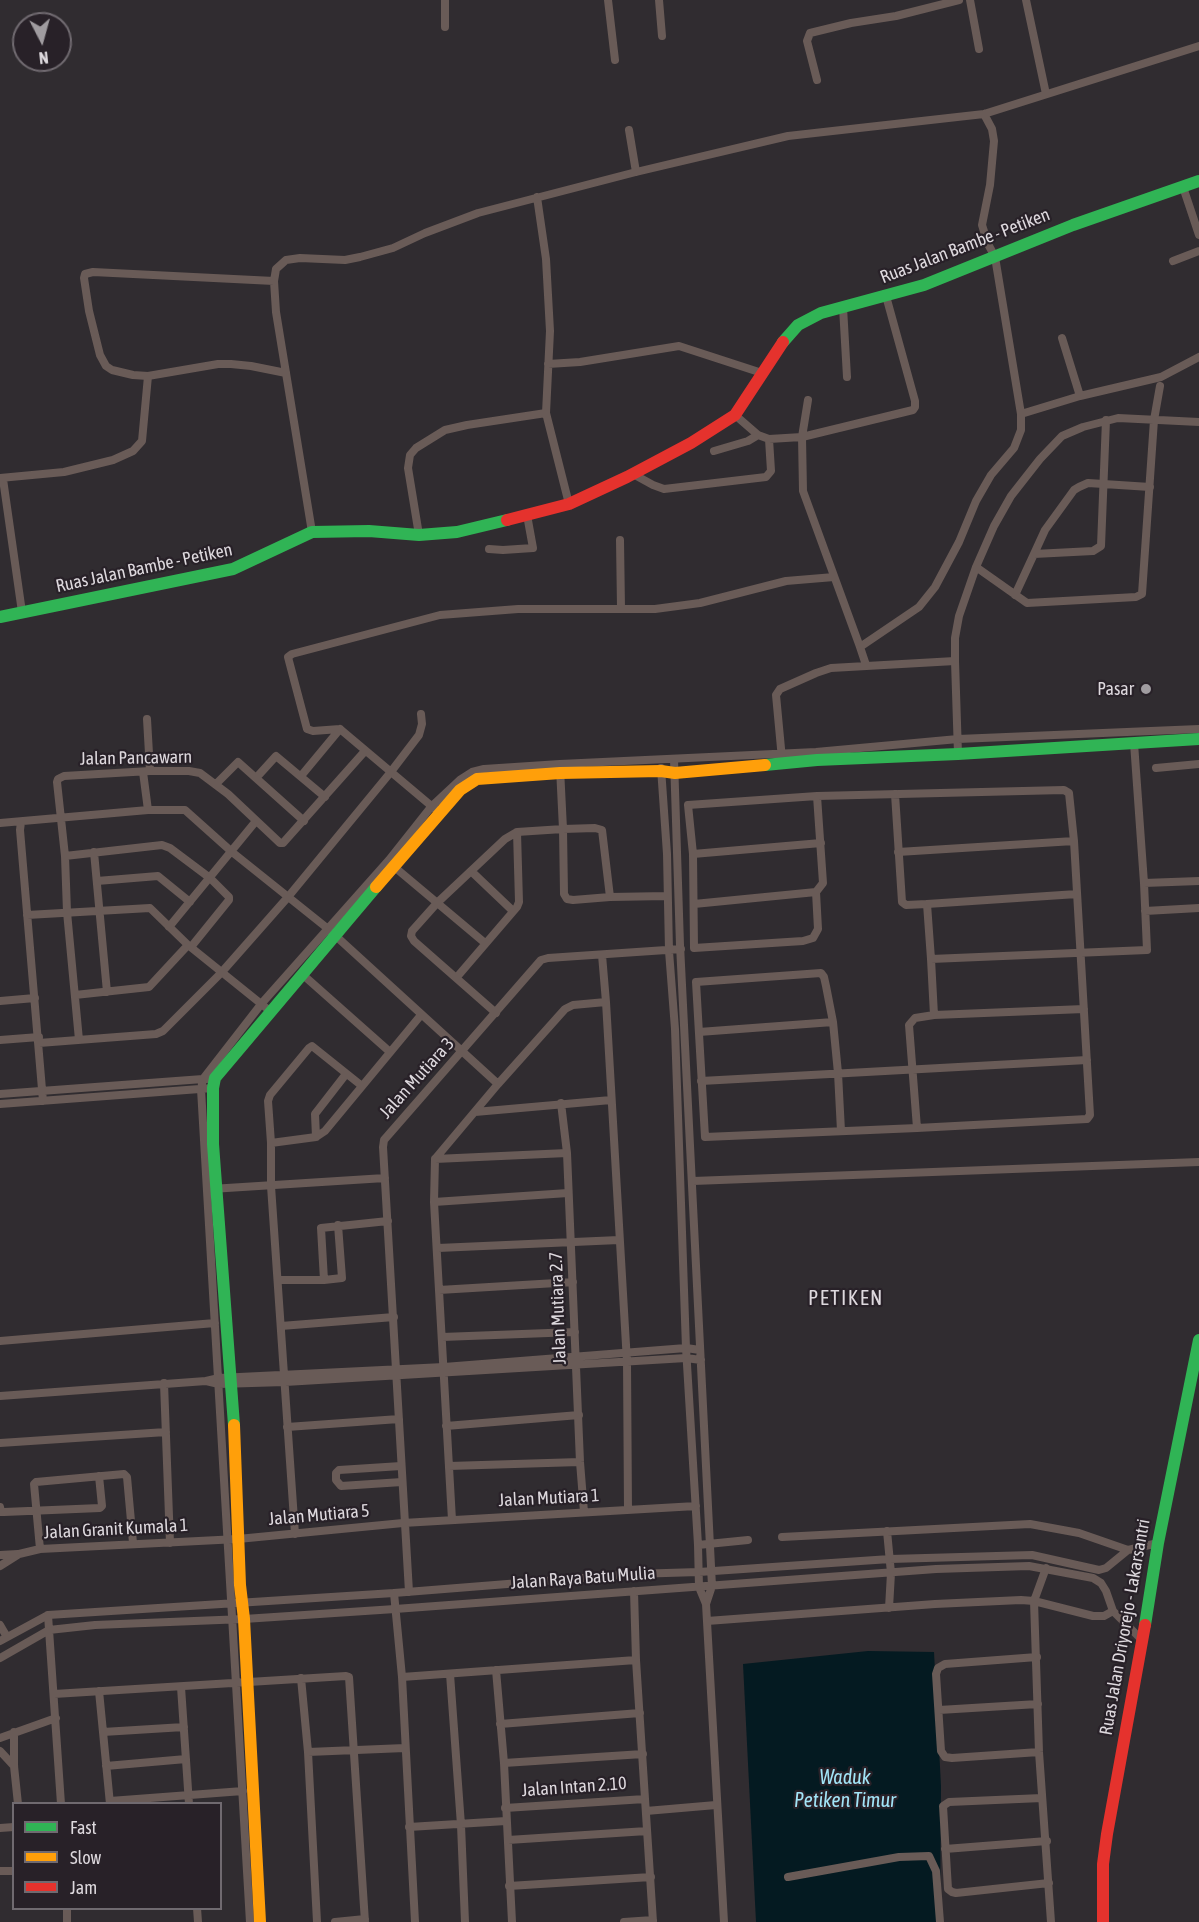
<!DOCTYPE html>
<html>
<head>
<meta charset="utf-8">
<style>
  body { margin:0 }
  #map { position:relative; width:1199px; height:1922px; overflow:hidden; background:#302c30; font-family:"Asap Condensed",sans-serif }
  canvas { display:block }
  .legend { position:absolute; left:12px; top:1802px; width:210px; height:108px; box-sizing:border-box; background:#282128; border:2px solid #706a70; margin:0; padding:8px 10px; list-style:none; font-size:18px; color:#ddd8dd }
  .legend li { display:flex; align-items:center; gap:12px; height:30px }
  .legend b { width:30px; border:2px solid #706a70 }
  .north { position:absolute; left:12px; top:12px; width:60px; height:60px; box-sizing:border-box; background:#282128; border:2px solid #706a70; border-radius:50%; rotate:174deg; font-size:16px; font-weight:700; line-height:24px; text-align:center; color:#ddd8dd }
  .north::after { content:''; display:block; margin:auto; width:21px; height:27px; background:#a09ca0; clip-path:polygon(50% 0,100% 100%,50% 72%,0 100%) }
</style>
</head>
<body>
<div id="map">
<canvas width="1199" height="1922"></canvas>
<ul class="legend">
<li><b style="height:8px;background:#30b455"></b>Fast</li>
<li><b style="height:8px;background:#ff9f0a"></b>Slow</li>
<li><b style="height:8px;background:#e5322d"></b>Jam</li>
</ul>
<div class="north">N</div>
</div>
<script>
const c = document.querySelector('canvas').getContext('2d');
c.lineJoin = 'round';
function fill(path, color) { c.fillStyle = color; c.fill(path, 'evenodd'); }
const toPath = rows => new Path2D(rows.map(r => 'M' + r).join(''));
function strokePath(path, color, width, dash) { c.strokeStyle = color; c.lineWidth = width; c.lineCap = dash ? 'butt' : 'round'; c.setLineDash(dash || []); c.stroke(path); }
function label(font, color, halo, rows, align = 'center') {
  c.font = font + ' "Asap Condensed",sans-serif'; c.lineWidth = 4.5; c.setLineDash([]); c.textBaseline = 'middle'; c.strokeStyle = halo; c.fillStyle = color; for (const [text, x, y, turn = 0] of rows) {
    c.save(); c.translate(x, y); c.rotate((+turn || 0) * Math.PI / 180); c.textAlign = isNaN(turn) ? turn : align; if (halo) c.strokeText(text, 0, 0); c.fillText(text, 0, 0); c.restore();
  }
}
const water = toPath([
  [868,1651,934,1652,941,1786,940,1922,756,1922,743,1664]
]);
const street = toPath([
  [445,0,445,27],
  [608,0,615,60],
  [659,0,662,36],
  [970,0,979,49],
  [1026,0,1046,94],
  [817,80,807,41,810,33,851,23,896,16,959,0],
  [629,130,636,172],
  [1183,187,1199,235],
  [537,197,546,259,550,331,546,413,569,504],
  [1173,261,1199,251],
  [274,281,93,272,85,274,84,278,89,311,100,355,106,366,112,370,133,375,148,376,218,364,231,364,251,366,286,373],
  [843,307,847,377],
  [1062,338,1080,396],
  [548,364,580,362,679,346,762,373],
  [808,400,802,437,803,491,860,647,919,607,935,587,959,542,976,501,991,475,1014,448,1021,430,1021,414,995,257,988,244,982,225,990,185,994,141,992,129,984,114],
  [1021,414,1080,396,1161,377,1199,357],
  [735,415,758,435,769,439,802,437,913,410,915,407,915,401,886,296],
  [714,451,748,441,758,435],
  [633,474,653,485,664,489,766,477,771,471,769,439],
  [0,478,64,472,113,460,133,451,142,441,148,376],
  [3,479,22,612],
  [312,532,276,312,274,281,276,269,286,260,300,258,345,260,360,257,393,248,425,233,478,213,636,172,788,136,984,114,1199,46],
  [419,535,408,468,410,455,416,448,445,430,467,425,546,413],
  [620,540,621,608],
  [489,549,503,550,533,548,527,515],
  [1034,554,1045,530,1074,490,1079,487,1088,483,1150,487],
  [976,567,1027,603,1136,597,1142,594,1154,420,1160,386],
  [1015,595,1034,554,1093,551,1101,546,1106,420],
  [860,647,866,665],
  [955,661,955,638,959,616,976,567,994,526,1011,496,1040,459,1062,436,1083,427,1118,418,1199,422],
  [147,719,150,771],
  [340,729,313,731,307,729,289,661,288,657,292,654,440,615,518,609,655,609,700,603,786,581,834,577],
  [1134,743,1144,883],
  [674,759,680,945,712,1586,706,1604],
  [782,759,776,695,780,689,816,673,831,668,955,661,958,754],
  [661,768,667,854,669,951,675,1029,686,1348,698,1545,699,1587,706,1604,724,1922],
  [1156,768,1199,764],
  [143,772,148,810],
  [301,776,340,729,435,809],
  [256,778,276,756,325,797],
  [216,784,238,762,304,821],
  [895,794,902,902,906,905,927,904,931,959,934,1015,915,1018,909,1025,917,1128],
  [817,796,823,883,816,892,818,929,813,938,803,941,694,948,693,854,688,805,817,796,1064,790,1069,793,1074,841,1090,1115,1087,1119,917,1128,705,1137,696,982,821,973,824,977,826,986,833,1022,838,1073,841,1131],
  [21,822,20,830,43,1101],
  [0,823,148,810,185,810,232,852,327,928,498,1084],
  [94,852,107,992],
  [898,852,1074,841],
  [693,854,821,843],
  [65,856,162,845,170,848,210,878,229,897,229,900,191,947],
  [392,865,485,943],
  [471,871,513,911],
  [97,881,158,876,190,902],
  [610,897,667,896],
  [694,904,816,892],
  [927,904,1077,894],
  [1145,911,1199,908],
  [27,915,150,908,188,945,270,1011],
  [169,927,256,821],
  [602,955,606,1002,627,1362,628,1510],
  [931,959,1147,950,1144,883,1199,881],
  [302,974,390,1052],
  [457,977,517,907,519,902,517,832],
  [75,995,149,987,188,945],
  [0,1001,35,998],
  [496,1013,414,941,411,936,412,931,437,903,505,839,517,832,563,829,595,828,602,830,610,897,573,900,567,899,564,894,563,829,560,768],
  [934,1015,1084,1009],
  [699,1032,833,1022],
  [0,1040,39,1037],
  [79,1040,67,912,65,856,57,782,58,779,64,776,150,771,189,771,200,773,228,794,280,843,283,843,365,751],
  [39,1043,156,1034,163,1031,221,973,288,897,390,773,419,735,422,724,421,714],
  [207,1079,203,1079,201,1089,250,1922],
  [701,1081,1087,1060],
  [0,1094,203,1079,262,1003,389,860,431,807,461,779,472,772,484,769,560,764,816,752,958,739,1199,729],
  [561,1103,567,1153,580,1462,584,1512],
  [0,1104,213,1088],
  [475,1112,611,1100],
  [316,1137,315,1114,346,1074],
  [271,1143,316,1137,325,1131,421,1015],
  [435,1159,567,1153],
  [693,1181,1199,1162],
  [211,1189,385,1178],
  [434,1202,568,1193],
  [438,1248,619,1240],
  [278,1280,324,1280,342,1278,338,1225],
  [324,1280,321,1228,388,1221],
  [439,1290,573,1282],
  [281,1326,394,1317],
  [442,1337,575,1332],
  [0,1341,215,1323],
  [700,1350,686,1348,444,1367,219,1378,206,1381,219,1384,285,1382,686,1358,701,1360],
  [164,1383,170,1543],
  [0,1396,206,1381],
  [446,1426,579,1415],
  [287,1427,399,1419],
  [0,1443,166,1432],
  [401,1466,339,1470,336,1473,336,1480,341,1486,402,1482],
  [449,1466,580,1462],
  [0,1507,1,1512,4,1512,100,1508,102,1506,99,1476],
  [452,1520,434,1202,435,1159,498,1084,565,1009,573,1005,606,1002],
  [887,1531,891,1573,889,1608],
  [295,1534,271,1186,271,1143,268,1101,270,1095,309,1048,312,1046,362,1086],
  [782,1537,1030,1524,1079,1533,1128,1550],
  [698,1545,748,1540],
  [40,1549,34,1484,36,1482,124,1474,127,1477,133,1543],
  [0,1555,18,1554],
  [0,1566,19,1554,40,1549,238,1539,403,1523,696,1506],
  [1046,1568,1034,1601,1039,1752,1051,1922],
  [634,1591,636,1660,653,1922],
  [409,1592,383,1147,384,1140,541,960,548,958,681,949],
  [394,1593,402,1677,415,1922],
  [48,1615,61,1804],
  [707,1621,935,1604,1021,1600,1034,1601,1093,1616,1104,1616,1113,1611],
  [0,1625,7,1637],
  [0,1641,48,1615,394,1593,633,1574,699,1572,890,1559,1032,1555,1099,1570,1106,1568,1128,1550,1158,1543],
  [1037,1657,945,1664,938,1668,936,1674,941,1751,945,1757,952,1758,1039,1752],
  [0,1658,49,1630,95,1625,244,1619,395,1609,936,1569,1029,1566,1093,1578,1101,1583,1106,1591,1113,1611,1143,1641],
  [496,1670,504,1763,512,1922],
  [450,1674,461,1825,465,1922],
  [402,1677,636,1660],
  [301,1678,308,1752,317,1922],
  [181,1687,189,1804],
  [99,1691,110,1804],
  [54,1694,346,1676,349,1677,365,1922],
  [939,1710,1038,1704],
  [500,1724,640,1713],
  [14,1732,14,1766,18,1804],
  [103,1732,184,1727],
  [0,1738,56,1718],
  [0,1751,14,1766],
  [308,1752,405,1748],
  [504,1763,643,1754],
  [106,1766,186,1759],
  [1042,1798,949,1802,943,1806,948,1889,952,1892,956,1893,1049,1883],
  [110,1801,243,1791],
  [505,1808,645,1799],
  [646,1811,716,1805],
  [409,1827,506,1821],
  [0,1828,14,1827],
  [508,1840,647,1831],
  [945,1849,1047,1841],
  [0,1871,14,1871],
  [788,1877,899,1857,929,1856,936,1871,940,1922],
  [509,1886,651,1877],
  [67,1908,67,1922],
  [197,1908,198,1922],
  [335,1922,365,1919],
  [624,1922,653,1920]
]);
const fast = toPath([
  [783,342,798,325,821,313,924,285,1073,225,1199,181],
  [0,617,233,569,312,532,369,531,419,535,457,532,507,520],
  [765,765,817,760,958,754,1199,739],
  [234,1425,213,1144,213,1088,215,1078,376,887],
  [1145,1625,1158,1543,1199,1340]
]);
const slow = toPath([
  [376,887,460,790,477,779,560,773,661,771,675,773,765,765],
  [234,1425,240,1585,244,1619,260,1922]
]);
const jam = toPath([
  [507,520,569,504,627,477,691,443,735,415,783,342],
  [1103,1922,1103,1864,1107,1834,1145,1625]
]);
const markers = [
  [1146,689,6,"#a09ca0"]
];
const streetNames = [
  ["Ruas Jalan Bambe - Petiken",965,246,-21],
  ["Ruas Jalan Bambe - Petiken",144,568,-12],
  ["Jalan Pancawarn",136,758,-1],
  ["Jalan Mutiara 3",417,1078,-48],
  ["Jalan Mutiara 2.7",558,1308,-92],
  ["Jalan Mutiara 1",549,1498,-3],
  ["Jalan Mutiara 5",319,1515,-5],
  ["Jalan Granit Kumala 1",116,1529,-3],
  ["Jalan Raya Batu Mulia",583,1578,-4],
  ["Ruas Jalan Driyorejo - Lakarsantri",1125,1627,-80],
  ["Jalan Intan 2.10",574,1787,-4]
];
const poiNames = [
  ["Pasar",1134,689]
];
const waterNames = [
  ["Waduk",845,1778],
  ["Petiken Timur",845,1801]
];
const quarterNames = [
  ["PETIKEN",846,1298]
];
fill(water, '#041a21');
strokePath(street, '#695b57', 8);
strokePath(fast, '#30b455', 12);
strokePath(slow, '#ff9f0a', 12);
strokePath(jam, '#e5322d', 12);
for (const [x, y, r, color] of markers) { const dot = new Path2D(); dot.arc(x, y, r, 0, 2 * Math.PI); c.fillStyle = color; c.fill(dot); strokePath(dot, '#282128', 2); }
label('18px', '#ddd8dd', '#282128', streetNames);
label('18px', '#ddd8dd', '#282128', poiNames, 'right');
label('italic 20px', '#a2e4f7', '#282128', waterNames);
c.letterSpacing = '1.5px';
label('21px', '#ddd8dd', '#282128', quarterNames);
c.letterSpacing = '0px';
</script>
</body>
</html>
